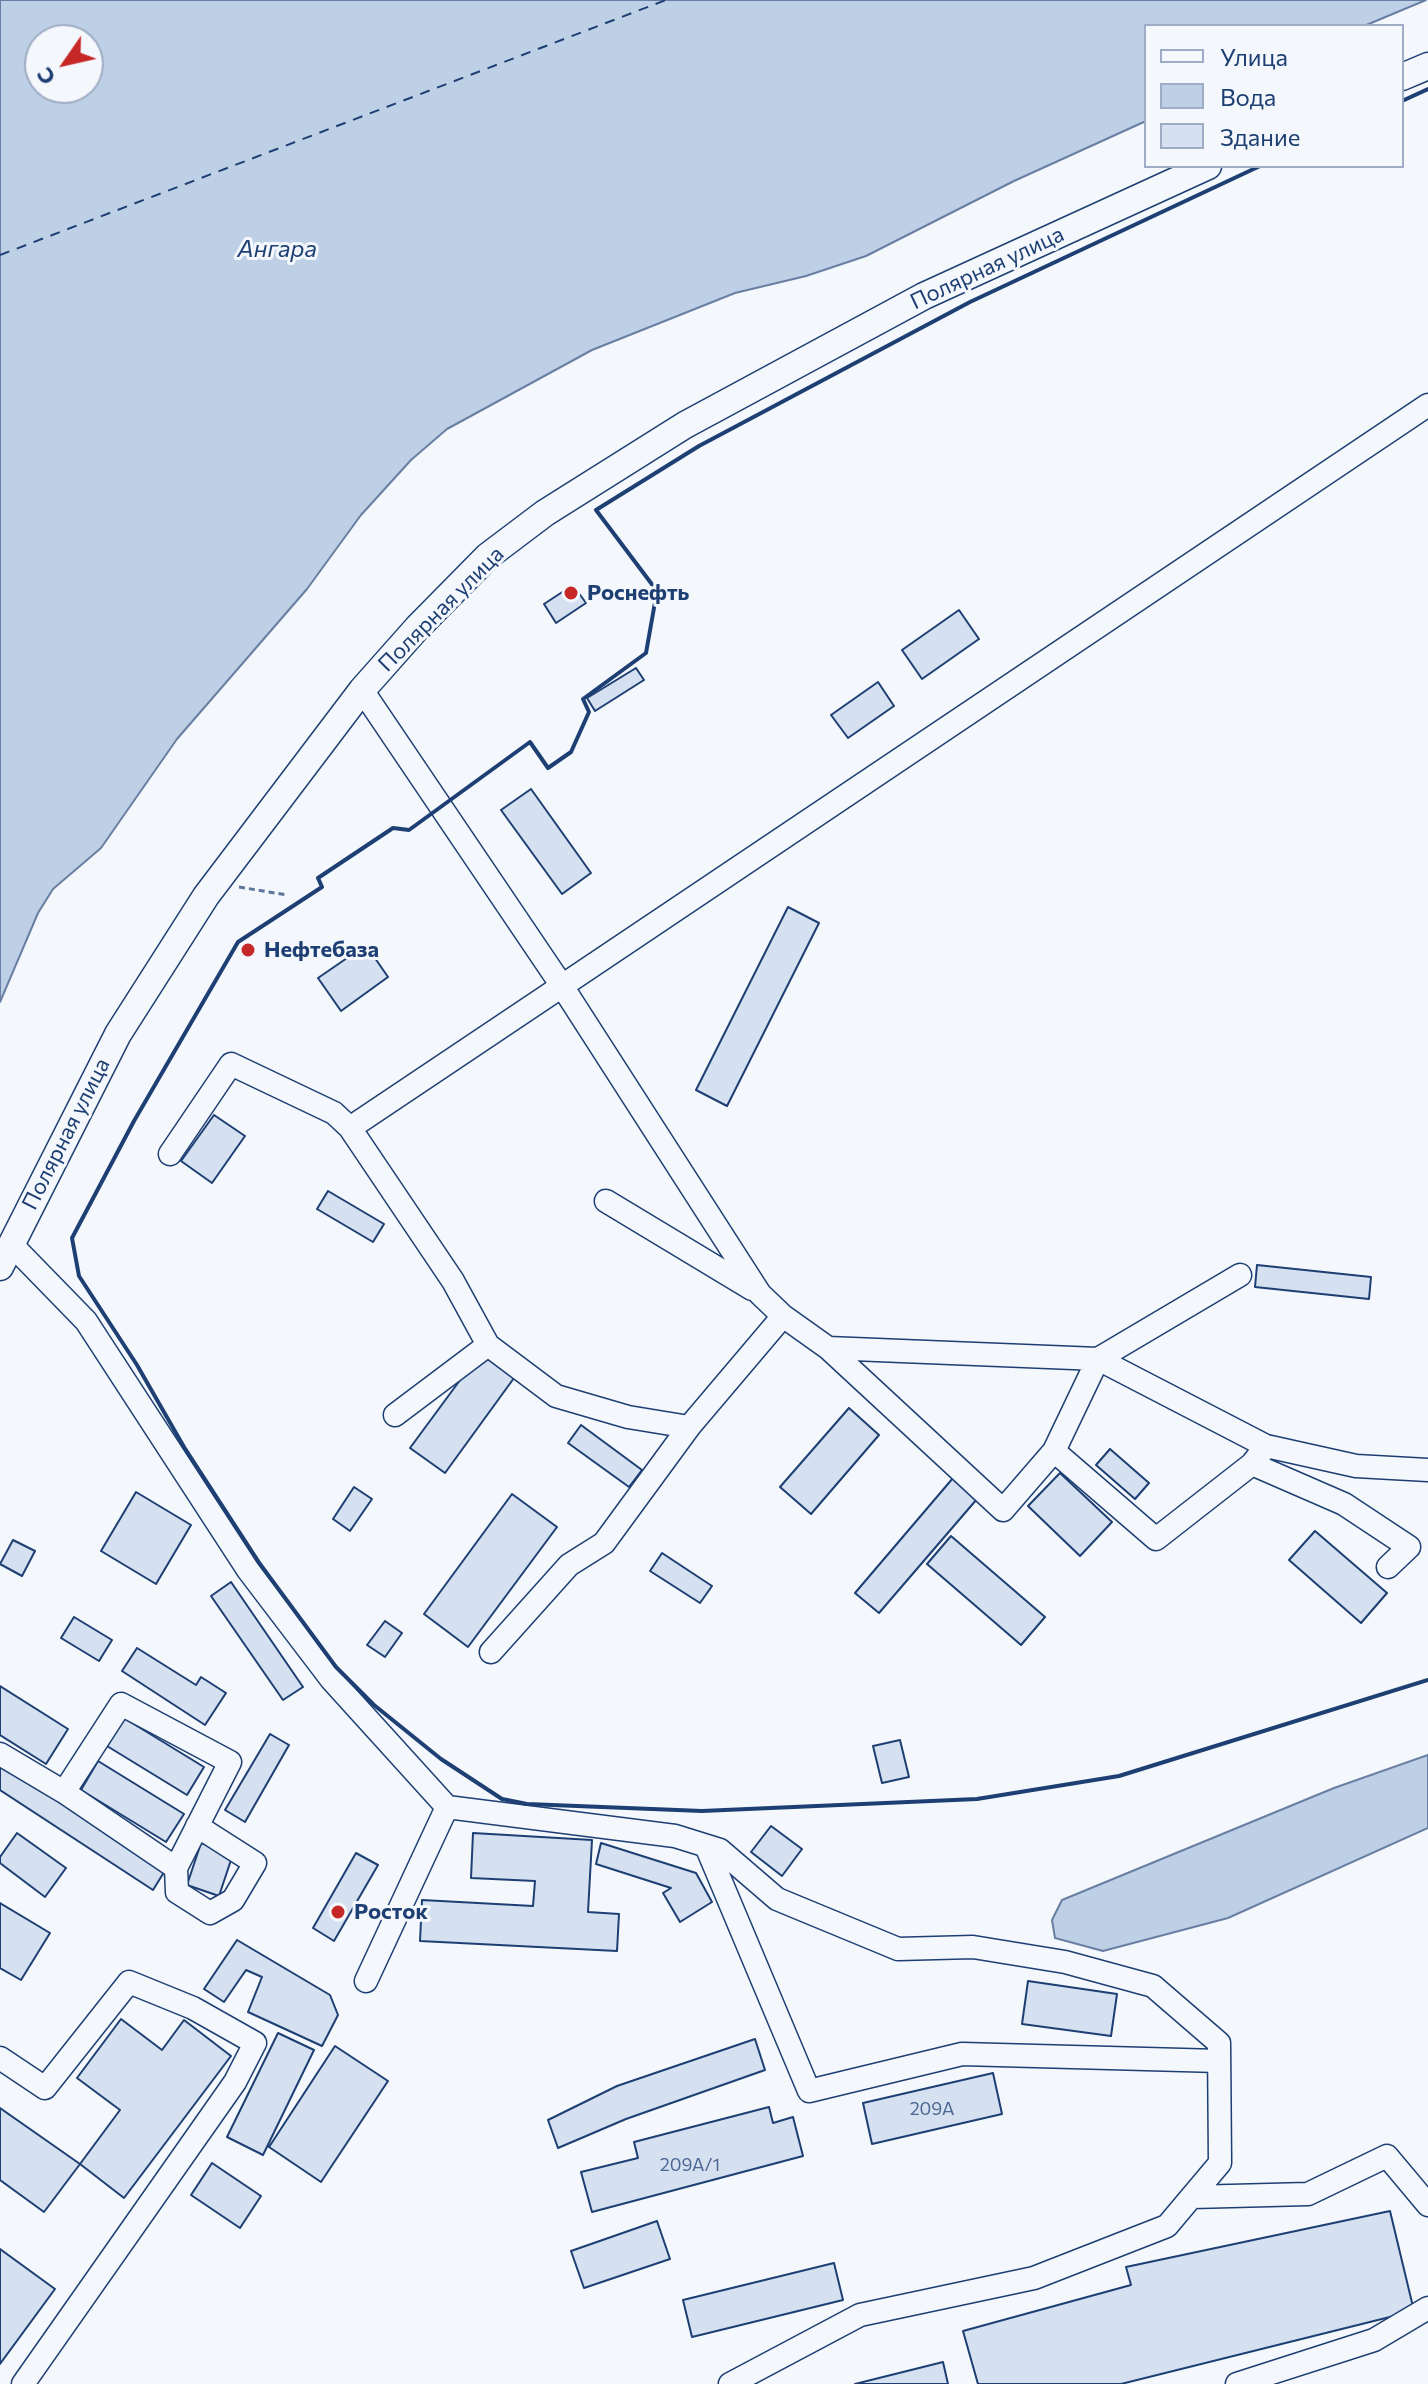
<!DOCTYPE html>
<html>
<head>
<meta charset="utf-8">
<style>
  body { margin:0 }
  #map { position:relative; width:1428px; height:2384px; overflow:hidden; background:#f4f7fb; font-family:Commissioner,sans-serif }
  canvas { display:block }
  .legend { position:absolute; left:1144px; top:24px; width:260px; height:144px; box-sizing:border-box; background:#f4f7fb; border:2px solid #9eadc5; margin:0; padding:10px 14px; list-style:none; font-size:24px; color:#1d3f73 }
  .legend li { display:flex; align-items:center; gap:16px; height:40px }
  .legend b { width:40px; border:2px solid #9eadc5 }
  .north { position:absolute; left:24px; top:24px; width:80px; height:80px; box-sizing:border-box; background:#f4f7fb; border:2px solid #9eadc5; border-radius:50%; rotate:236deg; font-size:22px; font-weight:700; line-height:32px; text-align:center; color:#1d3f73 }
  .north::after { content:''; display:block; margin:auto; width:28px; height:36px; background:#c62828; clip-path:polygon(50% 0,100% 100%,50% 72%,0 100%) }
</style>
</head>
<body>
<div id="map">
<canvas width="1428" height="2384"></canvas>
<ul class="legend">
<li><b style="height:10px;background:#f4f7fb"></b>Улица</li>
<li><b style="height:22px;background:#bed0e5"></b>Вода</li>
<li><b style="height:22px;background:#d5e0f0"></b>Здание</li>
</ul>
<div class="north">С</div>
</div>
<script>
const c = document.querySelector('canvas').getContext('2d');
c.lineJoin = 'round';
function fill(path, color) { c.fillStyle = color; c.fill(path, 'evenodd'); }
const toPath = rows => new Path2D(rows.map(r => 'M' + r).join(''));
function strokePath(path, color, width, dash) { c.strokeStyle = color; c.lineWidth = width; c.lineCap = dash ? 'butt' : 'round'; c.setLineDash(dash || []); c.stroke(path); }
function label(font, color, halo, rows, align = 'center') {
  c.font = font + ' Commissioner,sans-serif'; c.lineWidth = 6; c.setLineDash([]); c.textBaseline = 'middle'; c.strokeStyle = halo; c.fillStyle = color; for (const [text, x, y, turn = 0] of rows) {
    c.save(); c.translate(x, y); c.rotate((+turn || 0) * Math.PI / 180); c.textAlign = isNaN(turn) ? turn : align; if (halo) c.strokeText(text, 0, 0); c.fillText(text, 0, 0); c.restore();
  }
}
const water = toPath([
  [0,0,1426,0,1364,26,1146,26,1146,121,1014,181,866,256,806,276,735,293,592,350,447,429,411,460,361,515,307,589,177,739,101,848,53,889,38,913,0,1002,0,0],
  [40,40,88,40,88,88,40,88,40,40],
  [1428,1755,1428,1828,1228,1918,1103,1951,1055,1938,1052,1920,1062,1900,1334,1788,1428,1755]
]);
const ferry = toPath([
  [0,255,666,0]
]);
const building = toPath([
  [573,585,586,603,556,623,544,604,573,585],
  [959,610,979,639,922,679,902,650,959,610],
  [636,668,644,680,595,711,587,698,636,668],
  [878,682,894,706,848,738,831,715,878,682],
  [531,789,591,873,562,894,501,810,531,789],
  [788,907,819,923,727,1106,696,1090,788,907],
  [366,945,388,977,341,1011,318,978,366,945],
  [214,1115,245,1136,212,1183,181,1161,214,1115],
  [328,1191,384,1224,373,1242,317,1209,328,1191],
  [1257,1265,1371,1277,1369,1299,1255,1287,1257,1265],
  [480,1353,514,1378,445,1473,410,1448,480,1353],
  [849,1408,879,1435,811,1514,780,1487,849,1408],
  [581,1425,642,1470,629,1487,568,1443,581,1425],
  [1110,1449,1149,1483,1135,1499,1096,1465,1110,1449],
  [1060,1473,1112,1522,1080,1556,1028,1506,1060,1473],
  [953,1478,977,1499,879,1613,855,1593,953,1478],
  [354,1487,372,1499,350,1531,333,1519,354,1487],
  [136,1492,191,1525,156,1584,101,1551,136,1492],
  [512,1494,557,1527,468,1647,424,1614,512,1494],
  [1315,1531,1387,1593,1361,1623,1289,1560,1315,1531],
  [951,1536,1045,1617,1021,1645,927,1564,951,1536],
  [13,1540,35,1551,22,1576,0,1564,13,1540],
  [662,1553,712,1586,700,1603,650,1571,662,1553],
  [231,1582,303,1687,283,1700,211,1596,231,1582],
  [74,1617,112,1640,99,1661,61,1638,74,1617],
  [385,1621,402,1633,385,1657,367,1645,385,1621],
  [137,1648,196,1685,201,1677,226,1693,205,1725,122,1671,137,1648],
  [0,1686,68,1729,46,1764,0,1735,0,1686],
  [124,1718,204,1767,187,1795,107,1746,124,1718],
  [270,1734,289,1745,245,1822,225,1810,270,1734],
  [900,1740,909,1777,882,1783,873,1746,900,1740],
  [0,1760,166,1869,153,1890,0,1790,0,1760],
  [98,1761,184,1814,166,1842,81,1790,98,1761],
  [771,1826,802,1849,782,1876,751,1852,771,1826],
  [17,1833,66,1868,45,1897,0,1863,0,1857,17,1833],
  [473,1833,592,1840,588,1912,619,1914,617,1951,420,1941,422,1900,533,1906,535,1881,471,1878,473,1833],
  [201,1843,233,1854,219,1896,187,1885,201,1843],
  [601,1843,696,1873,712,1902,680,1922,663,1893,671,1888,596,1864,601,1843],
  [356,1853,378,1865,334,1941,313,1928,356,1853],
  [0,1903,50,1933,21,1980,0,1968,0,1903],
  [237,1940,330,1995,338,2015,322,2046,248,2012,262,1977,246,1970,224,2002,204,1989,237,1940],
  [1028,1981,1117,1994,1111,2036,1022,2024,1028,1981],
  [121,2019,162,2050,184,2020,231,2056,124,2198,80,2164,120,2110,77,2078,121,2019],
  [278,2033,314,2050,263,2155,227,2137,278,2033],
  [755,2039,765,2070,626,2119,558,2148,548,2120,617,2086,755,2039],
  [335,2046,388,2081,321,2182,269,2147,335,2046],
  [993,2073,1002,2114,872,2144,863,2103,993,2073],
  [769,2107,773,2123,793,2117,803,2156,592,2212,581,2172,638,2158,634,2142,769,2107],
  [0,2108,80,2164,44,2212,0,2180,0,2108],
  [212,2163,261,2196,240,2228,191,2195,212,2163],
  [1390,2211,1414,2311,1121,2384,978,2384,963,2331,1131,2285,1126,2267,1390,2211],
  [657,2221,670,2259,584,2288,571,2251,657,2221],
  [0,2249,55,2289,0,2364,0,2249],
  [834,2263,843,2300,692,2337,683,2300,834,2263],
  [943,2362,948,2384,855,2384,943,2362]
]);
const path = toPath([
  [239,887,287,895]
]);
const minor = toPath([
  [362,690,562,986,1428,405],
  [170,1154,231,1064,334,1113,350,1128],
  [606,1201,752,1289],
  [11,1244,86,1321,248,1570,331,1679,447,1807,366,1981],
  [1240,1275,1098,1359,1054,1451,1156,1539,1252,1464,1266,1446],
  [488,1345,556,1396,628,1417,689,1427],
  [828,1348,1003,1510,1054,1451],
  [395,1415,488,1345,453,1281,350,1128,562,986,760,1294,783,1316,828,1348,1098,1359,1266,1446,1356,1466,1428,1470],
  [1252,1464,1344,1504,1409,1547,1388,1567],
  [491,1652,569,1565,604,1543,689,1427,783,1316],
  [0,1754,64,1792,121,1704,230,1762,176,1868,64,1792],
  [447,1807,675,1836,720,1850,777,1899,898,1949,973,1947,1065,1962,1153,1986,1219,2043,1220,2163,1167,2226,1034,2278,860,2315,730,2384],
  [706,1846,809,2091,962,2054,1219,2061],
  [176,1868,177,1892,210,1913,233,1900,255,1863,197,1826],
  [0,2058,45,2088,129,1982,193,2008,255,2043,235,2082,23,2384],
  [1192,2197,1308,2194,1387,2156,1428,2205],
  [1237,2384,1374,2340,1428,2308]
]);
const major = toPath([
  [1402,77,1428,66],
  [0,1267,118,1034,206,896,362,690,417,628,488,556,545,513,685,425,924,296,1208,166]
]);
const wall = toPath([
  [1402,101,1428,89],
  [1260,166,970,302,699,446,596,510,657,591,646,653,583,699,589,712,571,752,548,768,530,742,409,830,393,828,318,878,322,887,238,942,134,1121,72,1238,79,1276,137,1365,184,1447,260,1564,336,1667,374,1705,441,1759,502,1799,527,1804,702,1811,977,1799,1119,1776,1428,1680]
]);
const markers = [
  [571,593,8,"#c62828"],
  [248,950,8,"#c62828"],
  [338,1912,8,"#c62828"]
];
const numberNames = [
  ["209А",932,2109],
  ["209А/1",690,2165]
];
const streetNames = [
  ["Полярная улица",987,268,-25],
  ["Полярная улица",441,609,-45],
  ["Полярная улица",66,1134,-63]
];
const poiNames = [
  ["Роснефть",587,593],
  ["Нефтебаза",264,950],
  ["Росток",354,1912]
];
const waterNames = [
  ["Ангара",277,249]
];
fill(water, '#bed0e5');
strokePath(water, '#687fa3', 2);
strokePath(ferry, '#1d3f73', 2, [10, 8]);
fill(building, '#d5e0f0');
strokePath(building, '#1d3f73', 2);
strokePath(minor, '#1d3f73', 25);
strokePath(major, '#1d3f73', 29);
strokePath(path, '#5e769c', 3, [6, 4]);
strokePath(minor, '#f4f7fb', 22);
strokePath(major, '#f4f7fb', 26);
strokePath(wall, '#1d3f73', 4);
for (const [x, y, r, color] of markers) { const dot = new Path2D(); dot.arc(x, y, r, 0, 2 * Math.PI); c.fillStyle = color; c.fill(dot); strokePath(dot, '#f4f7fb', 3); }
label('18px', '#4b6792', null, numberNames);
label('22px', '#1d3f73', '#f4f7fb', streetNames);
label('bold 22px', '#1d3f73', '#f4f7fb', poiNames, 'left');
label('italic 24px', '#1d3f73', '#f4f7fb', waterNames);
</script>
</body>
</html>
